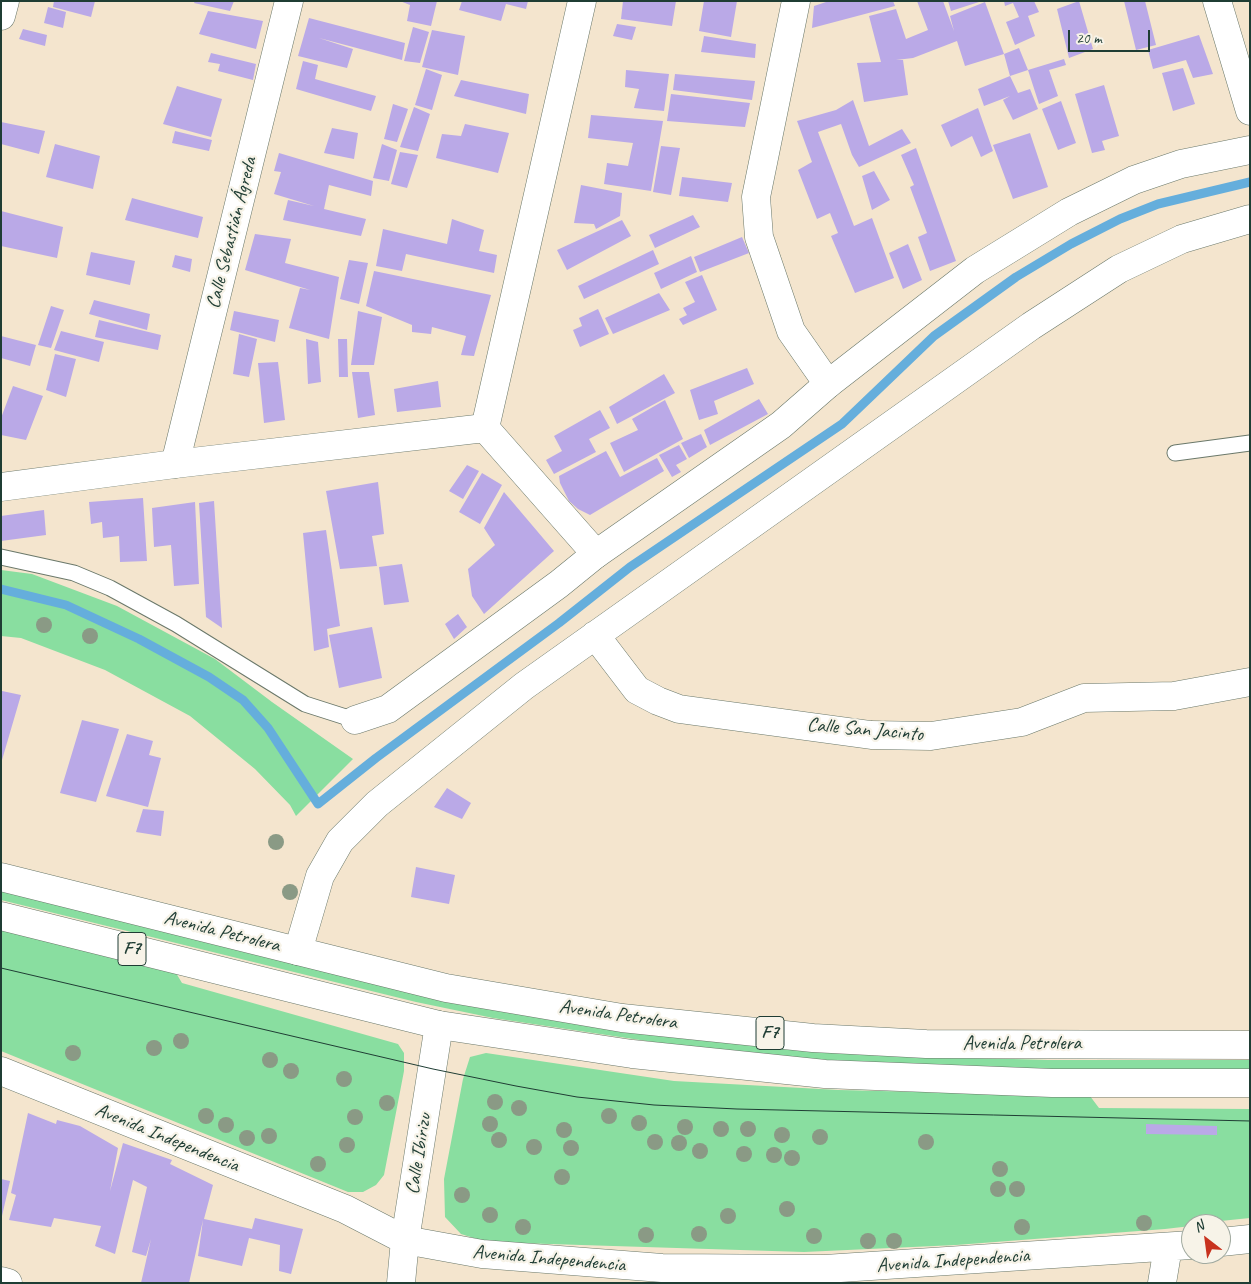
<!DOCTYPE html>
<html>
<head>
<meta charset="utf-8">
<style>
  body { margin:0 }
  #map { position:relative; width:1251px; height:1284px; overflow:hidden; background:#f4e5ce; font-family:Caveat,sans-serif }
  canvas { display:block }
  .frame { position:absolute; inset:0; border:2px solid #1f3d34; pointer-events:none }
  .north { position:absolute; left:1181px; top:1214px; width:50px; height:50px; box-sizing:border-box; background:#f7f3e8; border:1px solid #a1aaa0; border-radius:50%; rotate:330deg; font-size:14px; font-weight:700; line-height:20px; text-align:center; color:#1f3d34 }
  .north::after { content:''; display:block; margin:auto; width:18px; height:22px; background:#c8321e; clip-path:polygon(50% 0,100% 100%,50% 72%,0 100%) }
  .scale { position:absolute; left:1068px; top:30px; width:82px; height:22px; box-sizing:border-box; border:2px solid #1f3d34; border-top:0; padding-left:6px; font-size:15px; line-height:18px; white-space:nowrap; color:#1f3d34; -webkit-text-stroke:4px #f7f3e8; paint-order:stroke }
</style>
</head>
<body>
<div id="map">
<canvas width="1251" height="1284"></canvas>
<div class="frame"></div>
<div class="north">N</div>
<div class="scale">20 m</div>
</div>
<script>
const c = document.querySelector('canvas').getContext('2d');
c.lineJoin = 'round';
function fill(path, color) { c.fillStyle = color; c.fill(path, 'evenodd'); }
const toPath = rows => new Path2D(rows.map(r => 'M' + r).join(''));
function strokePath(path, color, width, dash) { c.strokeStyle = color; c.lineWidth = width; c.lineCap = dash ? 'butt' : 'round'; c.setLineDash(dash || []); c.stroke(path); }
function label(font, color, halo, rows, align = 'center') {
  c.font = font + ' Caveat,sans-serif'; c.lineWidth = 4.5; c.setLineDash([]); c.textBaseline = 'middle'; c.strokeStyle = halo; c.fillStyle = color; for (const [text, x, y, turn = 0] of rows) {
    c.save(); c.translate(x, y); c.rotate((+turn || 0) * Math.PI / 180); c.textAlign = isNaN(turn) ? turn : align; if (halo) c.strokeText(text, 0, 0); c.fillText(text, 0, 0); c.restore();
  }
}
const green = toPath([
  [1,570,32,574,117,606,215,659,272,702,353,759,296,816,290,805,255,769,190,716,105,670,21,638,1,636],
  [1,888,697,1039,873,1055,1048,1060,1250,1060,1250,1070,1012,1070,844,1063,680,1046,493,1018,416,1002,1,900],
  [1,930,173,968,182,983,398,1044,404,1053,404,1071,384,1175,376,1185,363,1192,348,1192,1,1051],
  [486,1053,674,1081,839,1090,1090,1096,1099,1108,1250,1109,1250,1218,1191,1224,1191,1226,1165,1229,956,1245,804,1252,486,1242,461,1234,445,1217,444,1179,463,1079,470,1057]
]);
const stream = toPath([
  [1,589,66,605,139,639,209,677,243,700,268,728,318,804,376,758,559,623,630,567,842,424,934,336,1016,277,1071,244,1120,219,1158,204,1250,182]
]);
const building = toPath([
  [54,1,95,1,91,17,53,7],
  [195,1,234,1,230,11,194,3],
  [400,1,437,1,431,26,407,21,410,5],
  [462,1,528,1,526,9,506,4,501,21,459,10],
  [623,1,676,1,672,26,621,19],
  [704,1,737,1,731,37,699,31],
  [829,1,893,1,895,6,812,28,814,6],
  [917,1,943,1,954,31,950,16,985,2,1004,54,965,66,957,41,913,58,896,60,903,60,908,95,864,102,857,63,881,62,869,16,896,9,906,39,928,30],
  [948,1,979,1,979,2,951,11],
  [1004,1,1034,1,1039,12,1028,16,1035,36,1015,45,1006,22,1019,17,1013,3,1005,6],
  [1079,1,1093,49,1069,58,1057,9],
  [1124,1,1145,1,1156,45,1136,50],
  [48,7,66,12,63,28,44,23],
  [208,11,263,21,256,49,199,34],
  [309,18,405,43,402,60,319,38,353,49,347,68,298,56],
  [617,24,636,27,632,40,613,36],
  [413,27,429,32,420,63,404,61],
  [23,29,47,35,45,46,19,39],
  [432,30,465,36,458,75,422,67],
  [1199,35,1213,74,1193,78,1186,60,1153,69,1148,50],
  [704,36,756,44,755,58,701,52],
  [1019,48,1028,70,1064,59,1066,65,1049,70,1058,96,1039,104,1028,70,1010,76,1004,54],
  [211,53,256,64,253,80,218,71,220,64,208,62],
  [303,61,318,65,315,79,376,96,371,111,296,89],
  [1183,68,1195,104,1173,111,1162,73],
  [426,69,442,75,432,110,415,105],
  [626,70,669,74,664,111,634,108,639,89,625,87],
  [675,74,755,81,752,100,673,90],
  [1010,76,1018,93,1030,89,1038,109,1013,120,1003,100,1010,96,984,106,978,89],
  [461,80,529,94,526,114,454,96],
  [1104,85,1119,136,1102,141,1105,150,1092,153,1075,94],
  [177,86,222,99,211,137,163,124],
  [671,94,750,103,745,127,667,121],
  [853,100,869,146,902,129,911,143,859,167,852,155,841,124,818,132,854,226,872,218,894,278,855,293,831,236,838,233,830,213,817,219,798,170,812,162,797,121,836,110],
  [1061,101,1076,143,1058,150,1042,109],
  [393,104,408,109,397,142,384,139],
  [414,107,430,114,418,151,400,147],
  [978,108,993,151,981,157,972,136,951,147,941,125],
  [591,115,663,121,651,191,604,184,607,163,628,166,633,143,588,138],
  [1,122,45,131,39,154,1,144],
  [465,124,509,133,498,173,436,158,442,134,461,136],
  [332,128,358,133,354,159,324,153],
  [175,131,212,140,209,151,172,143],
  [1030,133,1048,187,1013,199,993,145],
  [55,144,100,156,93,189,46,177],
  [382,144,397,150,389,181,373,178],
  [661,146,680,148,671,195,653,192],
  [916,148,956,261,930,271,918,237,927,233,910,187,914,185,901,155],
  [400,152,418,155,407,188,391,184],
  [279,153,373,181,371,196,329,185,324,209,366,219,361,236,283,220,288,200,314,206,274,194,281,172,274,171],
  [874,171,890,200,872,210,862,176],
  [682,177,732,183,728,202,679,196],
  [581,185,622,193,620,216,596,229,594,224,574,223],
  [132,198,203,217,198,238,125,220],
  [1,211,63,227,57,258,1,246],
  [693,215,700,227,655,248,649,235],
  [452,219,484,230,479,251,497,255,494,273,406,254,402,271,376,266,383,229,447,244],
  [622,220,631,236,567,270,557,250],
  [255,234,291,239,285,263,339,277,329,339,289,328,300,288,310,290,245,270],
  [742,237,749,253,700,272,694,257],
  [908,244,922,280,903,289,889,253],
  [653,250,659,264,584,299,578,286],
  [91,252,135,261,130,285,86,275],
  [175,255,192,259,190,272,172,267],
  [691,256,697,272,661,289,654,273],
  [349,260,368,263,359,304,340,299],
  [374,271,491,295,474,356,461,355,466,336,432,327,431,334,412,332,412,325,366,306],
  [702,275,717,310,683,325,679,319,687,315,683,308,695,302,685,282],
  [659,293,670,310,613,334,605,318],
  [94,300,150,314,147,330,89,314],
  [51,306,64,310,51,348,38,345],
  [598,309,609,334,580,347,573,330,582,326,579,318],
  [234,311,279,320,275,342,230,330],
  [358,311,382,317,374,365,351,365],
  [99,320,161,335,158,350,95,337],
  [61,331,104,342,99,362,54,350],
  [239,334,257,339,249,377,233,374],
  [1,336,36,345,30,366,1,358],
  [306,339,318,342,321,382,308,384],
  [338,339,347,339,348,377,339,377],
  [55,354,76,359,66,397,46,390],
  [278,362,285,420,264,423,258,363],
  [747,368,754,384,714,401,718,414,699,420,690,390],
  [352,372,369,372,375,415,358,418],
  [664,374,675,393,617,424,609,407],
  [438,381,441,407,397,412,394,389],
  [13,386,43,396,26,440,1,435,1,418],
  [759,399,768,414,710,445,704,430],
  [665,400,683,439,624,472,610,443,638,430,632,419],
  [600,410,610,428,589,439,596,452,554,474,546,460,562,451,554,436],
  [701,434,707,447,689,458,681,443],
  [679,445,687,459,676,465,681,472,672,477,659,455],
  [606,451,620,477,657,458,664,471,590,515,578,509,569,501,560,483,559,476],
  [467,465,479,471,463,499,449,491],
  [482,473,502,485,480,524,459,512],
  [378,482,384,534,372,536,377,566,340,569,326,491],
  [504,492,554,551,484,614,472,596,468,569,495,545,484,528],
  [143,498,147,561,120,562,119,536,103,538,102,522,91,524,89,502],
  [214,501,222,628,206,617,199,503],
  [195,502,199,584,174,586,171,545,154,547,152,508],
  [44,510,46,535,1,541,1,516],
  [326,530,340,626,327,629,329,647,314,651,303,533],
  [402,564,409,602,384,605,379,567],
  [458,614,467,627,454,639,445,624],
  [372,627,382,678,339,688,329,635],
  [2,691,21,695,2,760,1,694],
  [82,720,119,729,96,802,60,793],
  [127,734,153,741,149,755,161,758,148,807,106,796],
  [447,788,471,803,462,819,434,807],
  [143,809,164,811,161,836,136,832],
  [416,867,455,875,449,904,411,897],
  [28,1113,56,1124,57,1120,80,1126,118,1148,110,1191,123,1143,172,1160,170,1164,213,1185,204,1219,252,1229,255,1218,303,1229,291,1274,279,1271,280,1245,249,1238,242,1266,198,1256,203,1220,189,1283,141,1283,151,1239,146,1256,132,1252,147,1187,133,1180,115,1254,95,1246,101,1226,54,1218,51,1227,9,1220,16,1195,11,1193],
  [1146,1124,1217,1126,1217,1135,1146,1134],
  [1,1179,10,1181,2,1216,1,1216]
]);
const lane = toPath([
  [1175,453,1250,443],
  [1,557,74,573,110,588,176,624,305,704,355,720]
]);
const street = toPath([
  [796,1,756,197,759,237,791,331,828,384],
  [1217,1,1250,111],
  [1,16,5,1],
  [485,428,582,1],
  [175,464,289,1],
  [595,635,637,690,658,701,679,709,871,735,931,736,1022,722,1084,698,1174,696,1250,682],
  [355,720,388,709,559,584,596,554],
  [298,951,320,876,340,841,377,804,524,686,1031,326,1119,269,1182,239,1250,219],
  [405,1240,482,1254,662,1268,825,1269,1191,1245],
  [1221,1242,1250,1239],
  [1,1281,8,1283],
  [1162,1283,1168,1247]
]);
const secondary = toPath([
  [1,487,175,464,485,428,596,554,781,425,828,384,975,270,1069,212,1134,180,1181,164,1250,150],
  [1,1071,345,1209,405,1240],
  [401,1283,405,1240,439,1025]
]);
const highway = toPath([
  [1,877,446,988,622,1018,813,1038,926,1044,1250,1045],
  [1,916,439,1025,632,1054,825,1074,1052,1083,1250,1083]
]);
const tram = toPath([
  [1,968,433,1069,516,1086,577,1097,654,1105,737,1109,1250,1121]
]);
const trees = [
  [44,625],
  [90,636],
  [276,842],
  [290,892],
  [181,1041],
  [154,1048],
  [73,1053],
  [270,1060],
  [291,1071],
  [344,1079],
  [495,1102],
  [387,1103],
  [519,1108],
  [206,1116],
  [609,1116],
  [355,1117],
  [639,1123],
  [490,1124],
  [226,1125],
  [685,1127],
  [721,1129],
  [748,1129],
  [564,1130],
  [782,1135],
  [269,1136],
  [820,1137],
  [247,1138],
  [499,1140],
  [655,1142],
  [926,1142],
  [679,1143],
  [347,1145],
  [534,1147],
  [571,1148],
  [700,1151],
  [744,1154],
  [774,1155],
  [792,1158],
  [318,1164],
  [1000,1169],
  [562,1177],
  [998,1189],
  [1017,1189],
  [462,1195],
  [787,1209],
  [490,1215],
  [728,1216],
  [1144,1223],
  [523,1227],
  [1022,1227],
  [699,1234],
  [646,1235],
  [814,1236],
  [868,1241],
  [894,1241]
];
const shields = [
  [132,949,28],
  [770,1033,28]
];
const shieldNames = [
  ["F7",132,949],
  ["F7",770,1033]
];
const streetNames = [
  ["Calle Sebastián Ágreda",232,233,-76],
  ["Calle San Jacinto",865,730,5],
  ["Avenida Petrolera",222,932,14],
  ["Avenida Petrolera",618,1015,8],
  ["Avenida Petrolera",1022,1044],
  ["Avenida Independencia",167,1138,22],
  ["Calle Ibirizu",419,1154,-81],
  ["Avenida Independencia",549,1259,5],
  ["Avenida Independencia",953,1261,-4]
];
fill(green, '#89dea0');
strokePath(stream, '#65aedc', 9);
fill(building, '#baa9e7');
strokePath(lane, '#6a786a', 17);
strokePath(street, '#6a786a', 29);
strokePath(secondary, '#6a786a', 29);
strokePath(highway, '#6a786a', 29);
strokePath(lane, '#fff', 15);
strokePath(street, '#fff', 28);
strokePath(secondary, '#fff', 28);
strokePath(highway, '#fff', 28);
strokePath(tram, '#1f3d34', 1);
c.fillStyle = '#8a9a85';
for (const [x, y] of trees) { c.beginPath(); c.arc(x, y, 8, 0, 2 * Math.PI); c.fill(); }
for (const [x, y, w] of shields) { const box = new Path2D(); box.roundRect(x - w / 2, y - 16.5, w, 33, 4); c.fillStyle = '#f7f3e8'; c.fill(box); strokePath(box, '#1f3d34', 1); }
label('bold 19px', '#1f3d34', null, shieldNames);
label('20px', '#1f3d34', '#f7f3e8', streetNames);
</script>
</body>
</html>
